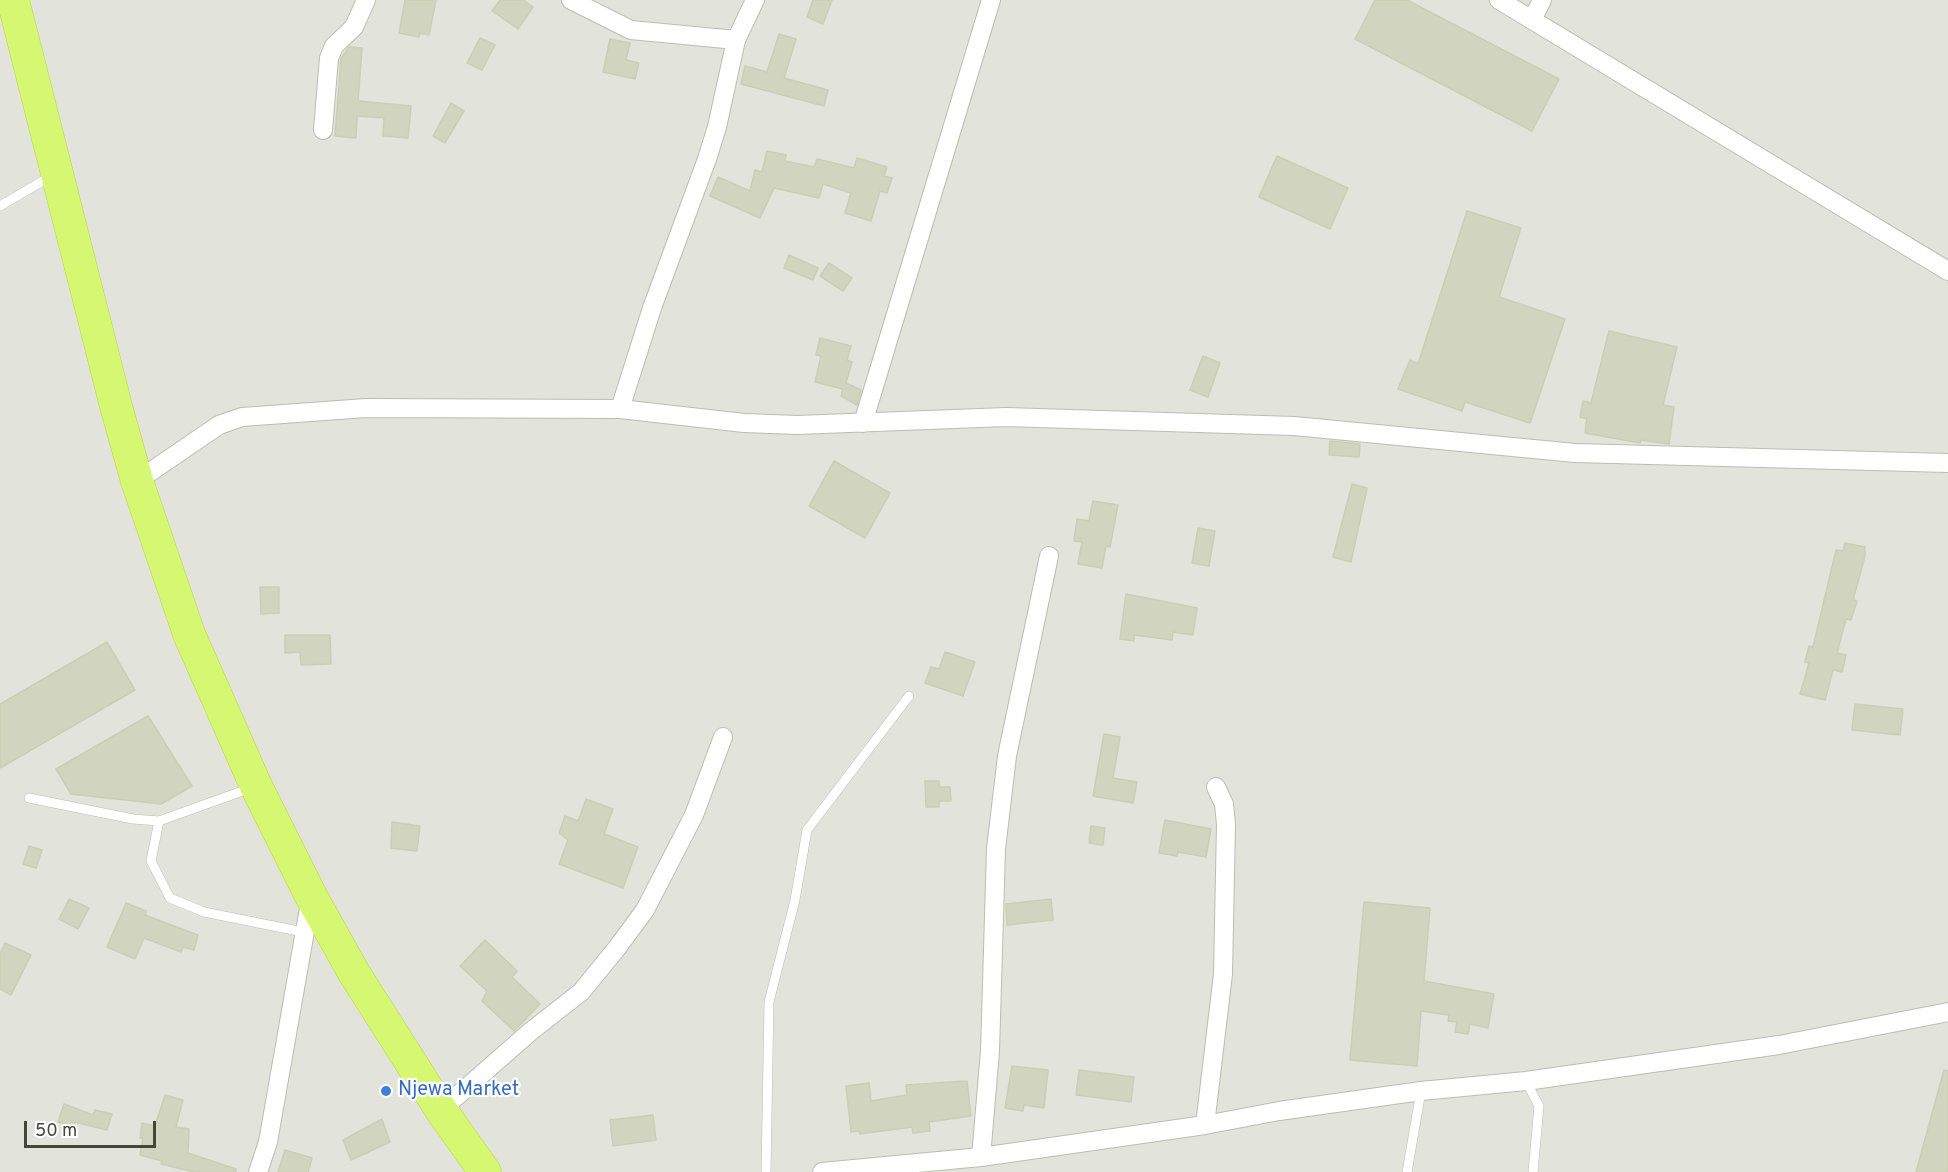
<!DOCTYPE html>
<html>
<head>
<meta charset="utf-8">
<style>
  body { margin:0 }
  #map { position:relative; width:1948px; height:1172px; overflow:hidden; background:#f1f4e9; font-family:Overpass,sans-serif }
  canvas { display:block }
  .scale { position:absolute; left:24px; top:1121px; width:132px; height:27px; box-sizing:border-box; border:3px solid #444738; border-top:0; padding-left:8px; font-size:18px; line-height:21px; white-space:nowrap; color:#444738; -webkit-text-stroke:4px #fff; paint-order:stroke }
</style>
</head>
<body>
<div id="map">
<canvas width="1948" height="1172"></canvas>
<div class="scale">50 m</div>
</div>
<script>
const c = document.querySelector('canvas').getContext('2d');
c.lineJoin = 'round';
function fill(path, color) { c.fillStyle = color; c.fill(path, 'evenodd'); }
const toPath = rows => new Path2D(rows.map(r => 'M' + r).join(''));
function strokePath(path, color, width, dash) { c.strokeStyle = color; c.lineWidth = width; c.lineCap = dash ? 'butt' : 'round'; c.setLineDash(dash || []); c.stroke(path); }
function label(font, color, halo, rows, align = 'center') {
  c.font = font + ' Overpass,sans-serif'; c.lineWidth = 4.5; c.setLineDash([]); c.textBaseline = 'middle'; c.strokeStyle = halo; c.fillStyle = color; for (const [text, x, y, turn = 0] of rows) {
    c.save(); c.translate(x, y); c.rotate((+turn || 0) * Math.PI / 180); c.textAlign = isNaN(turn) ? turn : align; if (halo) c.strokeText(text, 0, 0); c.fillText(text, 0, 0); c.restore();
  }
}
const industrial = toPath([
  [0,0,1948,0,1948,1172,0,1172]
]);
const building = toPath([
  [405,0,436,0,429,35,420,33,419,37,399,33,405,0],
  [500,0,523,0,533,7,518,29,492,11,500,0],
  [813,0,832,0,823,24,807,17,813,0],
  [1375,0,1407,0,1559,79,1532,131,1355,39,1375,0],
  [779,34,796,39,784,78,828,90,824,106,741,84,745,66,767,72,779,34],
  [480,38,495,45,482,70,467,63,480,38],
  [610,39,630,43,626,60,639,63,635,79,603,72,610,39],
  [349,47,362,48,358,101,411,106,408,138,383,136,384,118,357,116,356,138,335,136,341,59,349,47],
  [451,103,464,111,445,143,433,136,451,103],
  [767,151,786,155,785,161,814,167,817,159,854,168,857,158,887,167,884,176,892,178,887,193,880,191,871,221,845,213,851,193,823,184,819,198,774,188,760,218,710,196,718,177,750,191,755,170,762,172,767,151],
  [1277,156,1348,188,1330,229,1259,197,1277,156],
  [1467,211,1521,228,1499,297,1565,319,1530,423,1465,402,1462,411,1398,389,1410,360,1418,364,1467,211],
  [789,255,818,268,813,280,784,268,789,255],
  [829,263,852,278,843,291,820,276,829,263],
  [1609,331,1677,347,1663,405,1674,407,1669,444,1641,440,1640,443,1585,433,1587,419,1580,417,1583,401,1591,403,1609,331],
  [820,338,851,346,847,360,852,362,846,383,861,390,857,405,841,396,843,389,815,382,821,356,816,355,820,338],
  [1203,356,1220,363,1208,397,1190,390,1203,356],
  [1330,441,1360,444,1359,457,1329,455,1330,441],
  [834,461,890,493,865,538,809,506,834,461],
  [1352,484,1367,488,1351,562,1333,557,1352,484],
  [1093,501,1118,505,1110,547,1106,546,1102,568,1078,564,1082,542,1074,541,1077,519,1089,521,1093,501],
  [1198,528,1215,531,1209,566,1192,563,1198,528],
  [1845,543,1865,547,1865,556,1853,600,1857,601,1851,620,1846,619,1837,653,1846,655,1842,672,1833,670,1825,700,1800,694,1809,663,1805,662,1809,646,1813,647,1836,550,1843,551,1845,543],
  [260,587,279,587,279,613,261,614,260,587],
  [1126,594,1197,608,1193,635,1173,632,1172,640,1134,635,1134,641,1120,639,1126,594],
  [285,635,330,635,331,664,301,665,300,652,285,653,285,635],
  [107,642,135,690,0,768,0,704,107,642],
  [945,652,975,662,963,696,925,683,931,667,939,669,945,652],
  [1855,704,1903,709,1900,735,1852,730,1855,704],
  [148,716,192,786,161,804,71,794,56,769,148,716],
  [1104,734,1120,737,1113,778,1137,782,1133,803,1093,796,1104,734],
  [925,781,939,781,939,787,950,787,951,801,939,801,939,807,926,807,925,781],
  [586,799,613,809,604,834,638,847,623,888,559,864,568,840,559,833,565,816,578,821,586,799],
  [1165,820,1211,829,1206,857,1178,852,1177,856,1159,853,1165,820],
  [392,822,420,826,417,851,391,848,392,822],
  [1091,826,1105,828,1103,845,1089,843,1091,826],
  [29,846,42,850,36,868,23,864,29,846],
  [69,899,89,908,78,929,59,919,69,899],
  [1051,899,1053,920,1007,925,1006,904,1051,899],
  [1364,902,1430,908,1424,981,1494,994,1488,1028,1470,1024,1468,1034,1455,1032,1457,1022,1448,1021,1449,1015,1421,1011,1417,1066,1350,1060,1364,902],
  [126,903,146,911,145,915,198,935,194,950,183,947,181,952,144,938,135,959,107,947,126,903],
  [485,940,517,971,512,977,540,1004,514,1031,482,1001,487,991,460,966,485,940],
  [5,943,31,955,11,995,0,989,0,954,5,943],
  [1012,1066,1048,1070,1044,1108,1024,1105,1023,1111,1005,1108,1012,1066],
  [1079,1070,1134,1077,1131,1102,1076,1095,1079,1070],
  [1944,1070,1948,1071,1948,1172,1916,1172,1944,1070],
  [967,1081,971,1116,929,1122,930,1131,913,1133,912,1127,860,1134,859,1131,851,1132,846,1086,869,1083,871,1101,907,1095,906,1085,967,1081],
  [165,1095,183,1100,176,1127,189,1129,188,1153,236,1169,236,1172,194,1172,161,1164,162,1161,140,1155,143,1138,140,1138,142,1123,155,1126,165,1095],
  [64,1104,93,1115,95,1110,112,1114,107,1130,75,1122,74,1128,58,1122,64,1104],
  [653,1115,656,1140,613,1146,610,1120,653,1115],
  [382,1119,390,1142,351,1160,343,1140,382,1119],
  [285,1150,312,1158,308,1172,278,1172,285,1150]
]);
const lane = toPath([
  [0,206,51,176],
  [29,798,133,819,159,821,251,788],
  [159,821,151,861,170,898,204,912,303,932],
  [1526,1081,1539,1106,1533,1172],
  [766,1172,769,1002,795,900,807,830,909,696],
  [1407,1172,1421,1091]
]);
const street = toPath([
  [571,0,631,30,736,40],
  [1499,0,1948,271],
  [1532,20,1542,0],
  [323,130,329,58,334,46,354,27,366,0],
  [620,409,652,308,707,159,717,127,736,40,755,0],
  [863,423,991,0],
  [137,481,219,425,242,417,366,408,620,409,744,423,797,425,1006,417,1294,426,1575,453,1948,463],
  [441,1110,530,1032,581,992,617,948,645,910,694,815,723,737],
  [1205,1125,1223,974,1226,824,1224,804,1216,787],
  [981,1157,990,1051,996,849,1007,756,1049,556],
  [258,1172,268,1142,311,897],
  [822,1172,981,1157,1205,1125,1279,1111,1421,1091,1526,1081,1779,1045,1948,1012]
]);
const highway = toPath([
  [13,0,117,410,137,481,189,634,256,786,311,896,354,973,441,1110,485,1172]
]);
const markers = [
  [386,1091,6,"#3f7fe0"]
];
const shopNames = [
  ["Njewa Market",398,1091]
];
fill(industrial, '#e2e3db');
fill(building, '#d1d5bf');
strokePath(building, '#cacfb3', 1.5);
strokePath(lane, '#babfac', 10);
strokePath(street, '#babfac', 20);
strokePath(highway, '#b5d641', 33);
strokePath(lane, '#fff', 9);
strokePath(street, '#fff', 18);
strokePath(highway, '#d5f771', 32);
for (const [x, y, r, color] of markers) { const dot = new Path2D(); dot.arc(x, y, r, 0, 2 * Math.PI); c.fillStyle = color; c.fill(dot); strokePath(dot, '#fff', 2); }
label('20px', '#366cbe', '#fff', shopNames, 'left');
</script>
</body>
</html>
